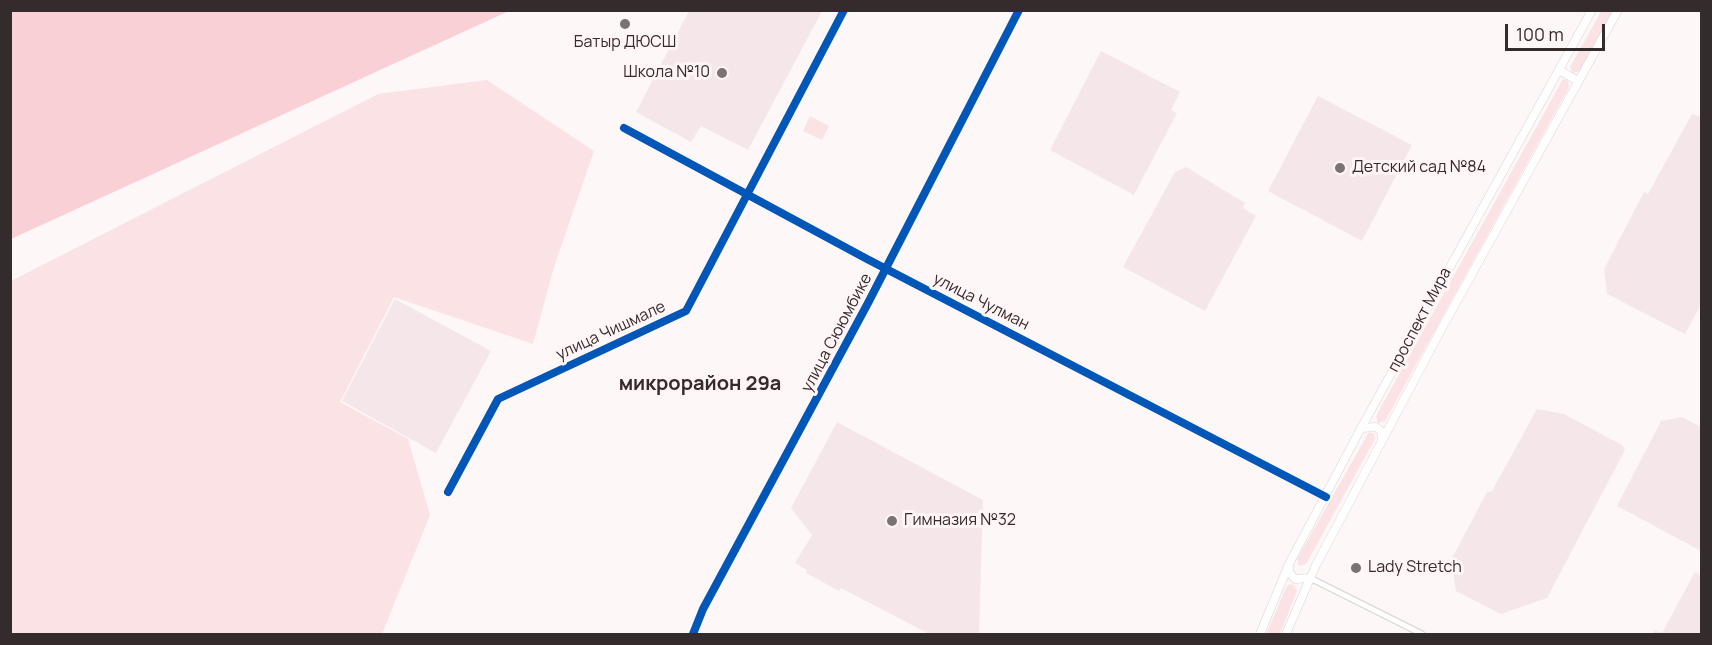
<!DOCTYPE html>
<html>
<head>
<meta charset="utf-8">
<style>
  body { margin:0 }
  #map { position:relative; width:1712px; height:645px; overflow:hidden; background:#fdf7f8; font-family:Manrope,sans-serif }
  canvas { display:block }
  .frame { position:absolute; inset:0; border:12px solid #342b2d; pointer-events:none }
  .scale { position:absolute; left:1505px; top:24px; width:100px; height:27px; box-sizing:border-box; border:3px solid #342b2d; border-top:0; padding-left:8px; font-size:18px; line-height:21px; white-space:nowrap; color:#342b2d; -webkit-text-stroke:4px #fff5f6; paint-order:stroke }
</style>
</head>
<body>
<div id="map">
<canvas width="1712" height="645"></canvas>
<div class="frame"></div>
<div class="scale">100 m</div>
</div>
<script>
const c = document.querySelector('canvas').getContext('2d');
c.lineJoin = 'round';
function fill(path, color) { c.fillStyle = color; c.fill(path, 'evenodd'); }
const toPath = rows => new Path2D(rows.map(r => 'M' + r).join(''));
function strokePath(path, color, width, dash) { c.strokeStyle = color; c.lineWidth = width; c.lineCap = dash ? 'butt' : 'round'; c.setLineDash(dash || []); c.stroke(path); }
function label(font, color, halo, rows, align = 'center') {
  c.font = font + ' Manrope,sans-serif'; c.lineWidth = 6; c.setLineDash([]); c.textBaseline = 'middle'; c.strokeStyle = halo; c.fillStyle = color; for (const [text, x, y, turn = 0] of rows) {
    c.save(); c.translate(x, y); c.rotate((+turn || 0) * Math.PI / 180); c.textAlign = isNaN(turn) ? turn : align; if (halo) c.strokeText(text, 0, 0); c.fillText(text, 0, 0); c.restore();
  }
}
const built = toPath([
  [689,11,822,11,748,150,701,126,691,142,636,112],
  [1101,51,1180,92,1171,110,1177,113,1134,195,1050,150],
  [1318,96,1412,145,1362,241,1268,191],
  [1692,114,1701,117,1702,303,1685,334,1607,294,1604,269,1644,192,1648,194],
  [1186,167,1245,203,1243,208,1256,216,1205,311,1123,267,1175,172],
  [395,299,491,351,436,453,342,401],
  [1537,409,1564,414,1622,445,1625,450,1547,598,1501,614,1456,591,1451,560,1487,492,1492,491],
  [1682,417,1701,427,1701,551,1617,506,1661,421],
  [837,422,983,500,979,634,929,634,841,588,839,591,806,573,807,570,795,563,812,535,791,508],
  [1695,572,1701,575,1701,634,1653,634,1655,630,1662,633]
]);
const green = toPath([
  [1602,10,1613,11,1580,71,1573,73,1570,67],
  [1563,79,1568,81,1569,87,1385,421,1378,423,1376,416],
  [487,80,594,151,554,267,533,344,394,297,340,402,408,439,430,515,382,634,11,634,11,281,378,94],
  [810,116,829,126,822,140,803,131],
  [1369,432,1374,434,1375,439,1306,564,1299,566,1297,559],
  [1290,584,1295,586,1297,591,1280,634,1266,634,1286,588]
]);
const forest = toPath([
  [11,10,509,10,509,11,11,239]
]);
const minor = toPath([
  [624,128,867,259,1326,497],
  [448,492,498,399,686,311,844,10],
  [1310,578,1422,634]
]);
const tertiary = toPath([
  [693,634,703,609,868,303,1019,10]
]);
const secondary = toPath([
  [1559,70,1578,81],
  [1362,428,1376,427,1381,431,1382,439],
  [1289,565,1289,572,1295,579,1310,578],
  [1260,634,1289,564,1360,430,1592,10],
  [1286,634,1316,565,1442,328,1618,10]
]);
const cycleway = toPath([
  [624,128,867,259,1326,497],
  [448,492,498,399,686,311,844,10],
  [693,634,703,609,868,303,1019,10]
]);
const markers = [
  [625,24,6,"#7a7274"],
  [722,73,6,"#7a7274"],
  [1340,168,6,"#7a7274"],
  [892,521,6,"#7a7274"],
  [1356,568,6,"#7a7274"]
];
const poiNames = [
  ["Батыр ДЮСШ",625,43,"center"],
  ["Школа №10",710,73,"right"],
  ["Детский сад №84",1352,168],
  ["Гимназия №32",904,521],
  ["Lady Stretch",1368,568]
];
const streetNames = [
  ["улица Чулман",981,302,27],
  ["проспект Мира",1420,320,-62],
  ["улица Чишмале",611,331,-25],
  ["улица Сююмбике",837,333,-62]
];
const quarterNames = [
  ["микрорайон 29а",700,384]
];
fill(built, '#f5e7e9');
fill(green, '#fae2e5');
fill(forest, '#f9d0d6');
strokePath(minor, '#d9d2d3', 7);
strokePath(tertiary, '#d9d2d3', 8);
strokePath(secondary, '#d9d2d3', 9);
strokePath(minor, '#fffefe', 5);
strokePath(tertiary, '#fffefe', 7);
strokePath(secondary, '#fffefe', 8);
strokePath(cycleway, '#0057b8', 8);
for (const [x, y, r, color] of markers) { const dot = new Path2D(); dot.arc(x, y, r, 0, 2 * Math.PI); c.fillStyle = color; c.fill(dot); strokePath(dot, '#fff5f6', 2); }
label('16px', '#342b2d', '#fff5f6', poiNames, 'left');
label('16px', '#342b2d', '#fff5f6', streetNames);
label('bold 20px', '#342b2d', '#fff5f6', quarterNames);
</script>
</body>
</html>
